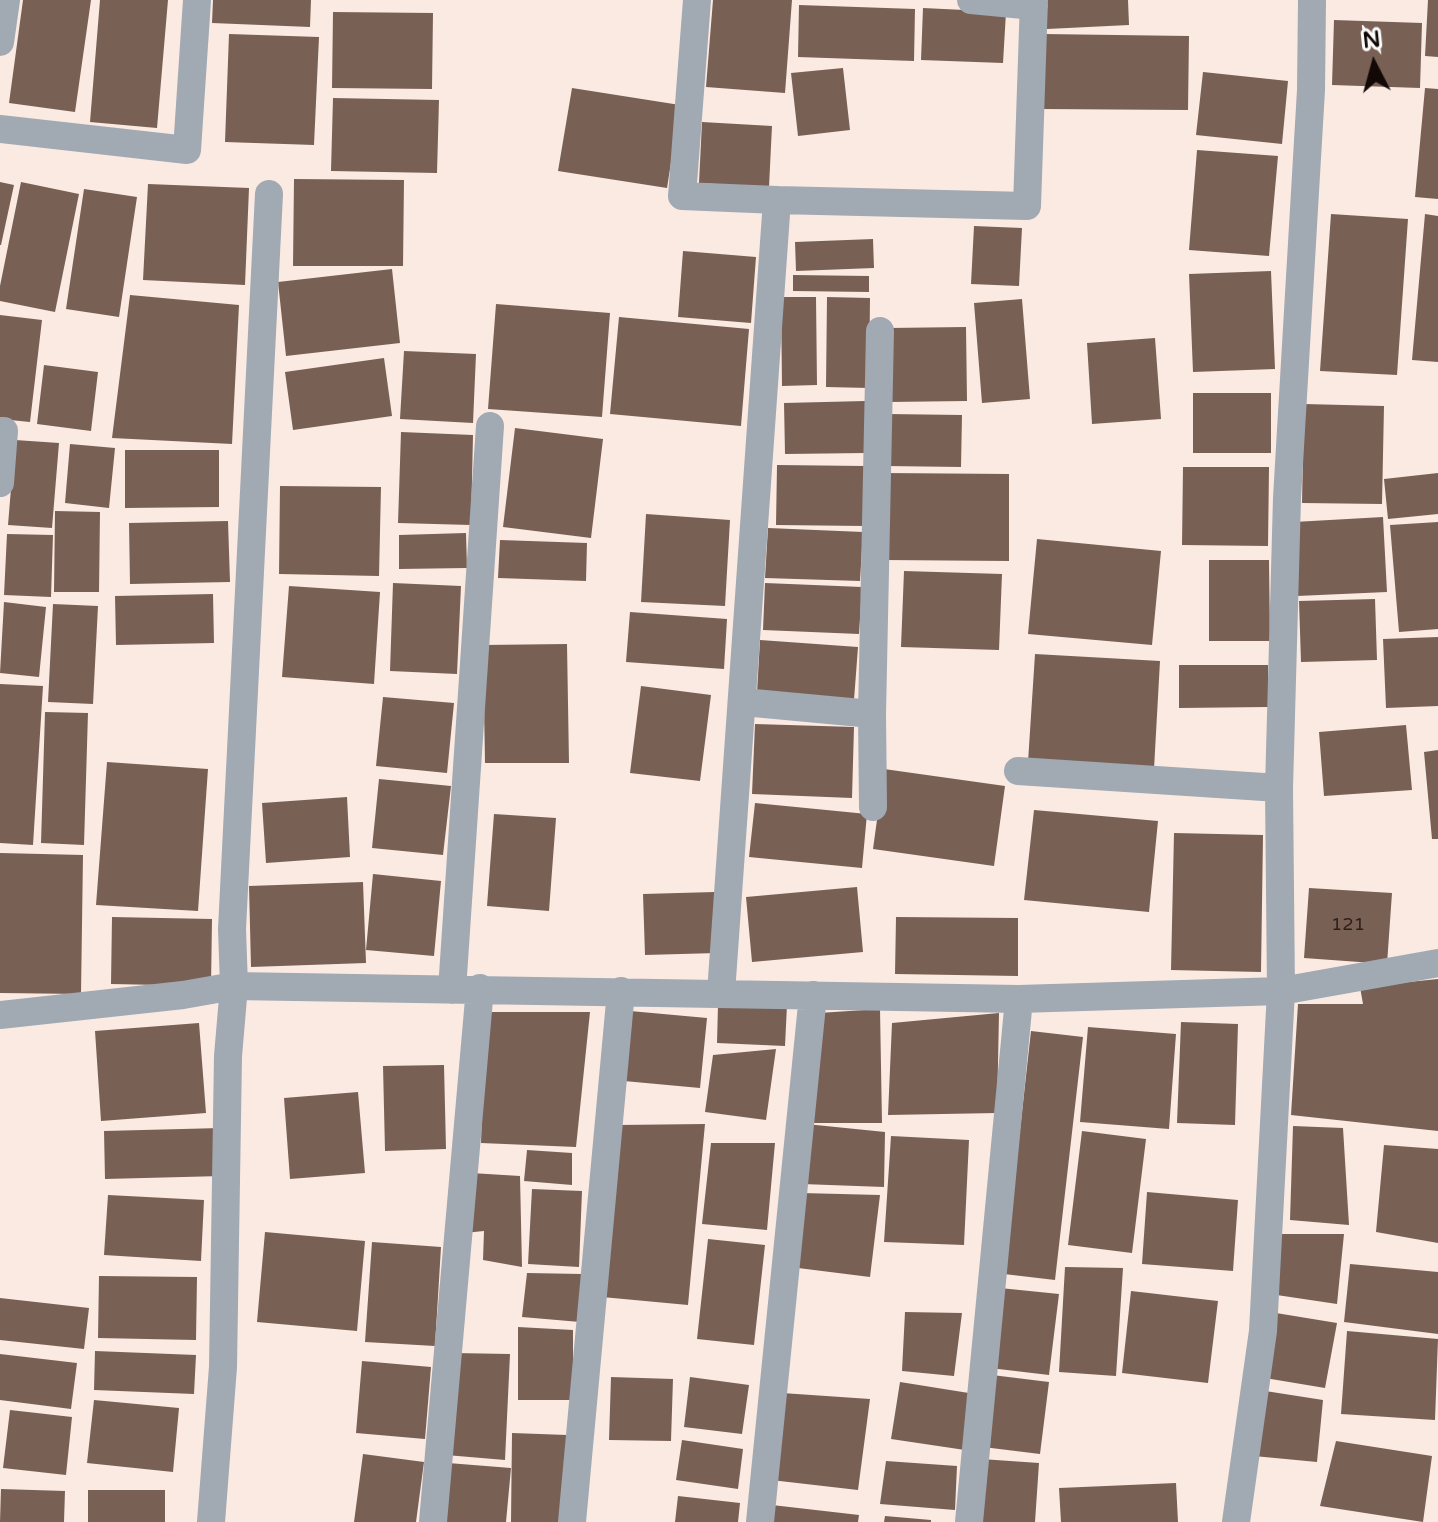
<!DOCTYPE html>
<html>
<head>
<meta charset="utf-8">
<style>
  body { margin:0 }
  #map { position:relative; width:1438px; height:1522px; overflow:hidden; background:#fbeae2; font-family:"Varela Round",sans-serif }
  canvas { display:block }
  .north { position:absolute; left:1334px; top:24px; width:80px; height:80px; -webkit-text-stroke:6px #fbfbfb; paint-order:stroke; rotate:354deg; font-size:22px; font-weight:700; line-height:32px; text-align:center; color:#120906 }
  .north::after { content:''; display:block; margin:auto; width:28px; height:36px; background:#120906; clip-path:polygon(50% 0,100% 100%,50% 72%,0 100%) }
</style>
</head>
<body>
<div id="map">
<canvas width="1438" height="1522"></canvas>
<div class="north">N</div>
</div>
<script>
const c = document.querySelector('canvas').getContext('2d');
c.lineJoin = 'round';
function fill(path, color) { c.fillStyle = color; c.fill(path, 'evenodd'); }
const toPath = rows => new Path2D(rows.map(r => 'M' + r).join(''));
function strokePath(path, color, width, dash) { c.strokeStyle = color; c.lineWidth = width; c.lineCap = dash ? 'butt' : 'round'; c.setLineDash(dash || []); c.stroke(path); }
function label(font, color, halo, rows, align = 'center') {
  c.font = font + ' "Varela Round",sans-serif'; c.lineWidth = 8; c.setLineDash([]); c.textBaseline = 'middle'; c.strokeStyle = halo; c.fillStyle = color; for (const [text, x, y, turn = 0] of rows) {
    c.save(); c.translate(x, y); c.rotate((+turn || 0) * Math.PI / 180); c.textAlign = isNaN(turn) ? turn : align; if (halo) c.strokeText(text, 0, 0); c.fillText(text, 0, 0); c.restore();
  }
}
const building = toPath([
  [23,0,91,0,75,112,9,103],
  [100,0,168,0,157,128,90,122],
  [213,0,311,0,310,27,212,23],
  [713,0,792,0,785,93,706,87],
  [1045,0,1128,0,1129,25,1047,29],
  [1428,0,1438,0,1438,57,1425,56],
  [799,5,915,9,914,61,798,57],
  [923,8,1006,12,1003,63,921,60],
  [333,12,433,13,432,89,332,88],
  [1334,20,1422,23,1420,88,1332,85],
  [229,34,319,37,314,145,225,142],
  [1043,34,1189,36,1188,110,1042,109],
  [843,68,850,130,798,136,791,73],
  [1203,72,1288,81,1282,144,1196,135],
  [572,88,680,105,667,188,558,171],
  [1425,88,1438,89,1438,199,1415,197],
  [333,98,439,100,437,173,331,171],
  [702,122,772,126,769,187,699,183],
  [1197,150,1278,156,1269,256,1189,250],
  [294,179,404,180,403,266,293,266],
  [0,182,14,185,1,245,0,245],
  [21,182,79,194,55,312,0,301,0,286],
  [148,184,249,188,245,285,143,280],
  [84,189,137,197,119,317,66,309],
  [1331,214,1408,219,1397,375,1320,371],
  [1425,214,1438,216,1438,362,1412,360],
  [974,226,1022,228,1019,286,971,284],
  [873,239,874,268,796,271,795,242],
  [683,251,756,257,751,323,678,317],
  [392,269,400,343,286,356,278,282],
  [1271,271,1275,369,1193,372,1189,274],
  [793,275,869,276,869,292,793,291],
  [130,295,239,305,232,444,112,438],
  [781,297,816,297,817,385,782,386],
  [827,297,870,298,869,388,826,387],
  [1022,299,1030,399,982,403,974,303],
  [496,304,610,313,602,417,488,409],
  [0,315,42,320,30,422,0,419],
  [619,317,749,329,741,426,610,414],
  [966,327,967,401,889,402,888,328],
  [1155,338,1161,419,1092,424,1087,343],
  [404,351,476,354,473,423,400,419],
  [384,358,392,416,293,430,285,372],
  [44,365,98,372,91,431,37,424],
  [1193,393,1271,393,1271,453,1193,453],
  [865,401,866,453,785,454,784,403],
  [1304,404,1384,406,1382,504,1302,503],
  [887,414,962,415,961,467,886,466],
  [515,428,603,439,591,538,503,527],
  [401,432,473,435,471,525,398,523],
  [15,440,59,443,52,528,8,525],
  [70,444,115,448,109,508,65,503],
  [125,450,219,450,219,507,125,508],
  [777,465,865,466,865,526,776,525],
  [1183,467,1269,467,1268,546,1182,545],
  [884,473,1009,474,1009,561,884,560],
  [1438,473,1438,514,1388,519,1384,479],
  [280,486,381,487,379,576,279,574],
  [55,511,100,512,99,592,54,592],
  [646,514,730,520,725,606,641,602],
  [1383,517,1387,592,1297,596,1294,522],
  [228,521,230,582,130,584,129,523],
  [1438,522,1438,629,1399,632,1390,525],
  [768,528,863,532,860,581,765,578],
  [466,533,467,568,399,569,399,535],
  [7,534,53,535,51,597,4,595],
  [1037,539,1161,551,1152,645,1028,634],
  [500,540,587,543,586,581,498,578],
  [1209,560,1269,560,1270,641,1209,641],
  [904,571,1002,574,999,650,901,647],
  [393,583,461,586,457,674,390,671],
  [765,583,862,587,859,634,763,630],
  [289,586,380,592,374,684,282,677],
  [213,594,214,643,116,645,115,596],
  [1375,599,1377,660,1301,662,1299,601],
  [4,602,46,607,39,677,0,673],
  [53,604,98,606,93,704,48,702],
  [630,612,727,619,724,669,626,662],
  [1438,637,1438,706,1386,708,1383,639],
  [760,640,858,647,854,700,757,693],
  [567,644,569,763,485,763,483,645],
  [1035,654,1160,661,1154,769,1028,762],
  [1179,665,1268,665,1268,707,1179,708],
  [0,684,43,686,33,845,0,843],
  [641,686,711,695,700,781,630,773],
  [383,697,454,703,447,773,376,766],
  [45,712,88,713,84,845,41,843],
  [755,724,854,727,852,798,752,794],
  [1406,725,1412,790,1324,796,1319,732],
  [1438,750,1438,839,1432,839,1424,752],
  [107,762,208,769,198,911,96,905],
  [884,769,1005,786,994,866,873,849],
  [379,779,451,786,443,855,372,848],
  [347,797,350,857,266,863,262,803],
  [755,803,867,814,862,868,749,857],
  [1034,810,1158,821,1149,912,1024,900],
  [494,814,556,818,549,911,487,906],
  [1174,833,1263,835,1261,972,1171,970],
  [0,853,83,855,81,994,0,993],
  [373,874,441,881,434,956,366,950],
  [363,882,366,963,251,967,249,886],
  [857,887,863,952,752,962,746,897],
  [1309,888,1392,893,1387,964,1304,958],
  [715,892,717,953,645,955,643,894],
  [112,917,212,919,211,986,111,984],
  [896,917,1018,918,1018,976,895,974],
  [1438,979,1438,1131,1291,1115,1298,1004,1363,1004,1360,987],
  [718,1005,787,1005,785,1046,717,1043],
  [880,1009,882,1123,807,1123,819,1013],
  [630,1011,707,1018,700,1088,624,1081],
  [485,1012,590,1012,576,1147,481,1143],
  [999,1013,997,1113,888,1115,892,1023],
  [1181,1022,1238,1024,1235,1125,1177,1123],
  [199,1023,206,1113,101,1121,95,1031],
  [1088,1027,1176,1034,1169,1129,1080,1122],
  [1031,1031,1083,1037,1055,1280,1004,1274],
  [776,1049,766,1120,705,1112,713,1055],
  [444,1065,446,1149,385,1151,383,1066],
  [358,1092,365,1173,290,1179,284,1098],
  [705,1124,688,1305,602,1297,618,1125],
  [806,1124,885,1132,884,1187,802,1184],
  [1293,1126,1343,1128,1349,1225,1290,1220],
  [221,1128,222,1176,105,1179,104,1131],
  [1082,1131,1146,1139,1132,1253,1068,1245],
  [891,1136,969,1140,964,1245,884,1242],
  [711,1143,775,1143,767,1230,702,1224],
  [1384,1145,1438,1149,1438,1243,1376,1232],
  [527,1150,572,1153,572,1185,524,1181],
  [471,1173,520,1176,522,1267,483,1260,484,1231,464,1233],
  [532,1189,582,1191,579,1267,528,1264],
  [1147,1192,1238,1200,1233,1271,1142,1264],
  [801,1193,880,1195,870,1277,790,1267],
  [108,1195,204,1200,201,1261,104,1255],
  [265,1232,365,1241,357,1331,257,1322],
  [1280,1234,1344,1234,1337,1304,1270,1294],
  [708,1239,765,1245,754,1345,697,1339],
  [372,1242,441,1247,435,1346,365,1342],
  [1350,1264,1438,1272,1438,1334,1344,1322],
  [1065,1267,1123,1268,1116,1376,1059,1372],
  [527,1273,582,1274,580,1322,522,1317],
  [99,1276,197,1277,196,1340,98,1338],
  [1000,1288,1059,1294,1049,1375,990,1368],
  [1131,1291,1218,1301,1208,1383,1122,1373],
  [0,1298,89,1308,84,1349,0,1340],
  [905,1312,962,1313,954,1376,902,1371],
  [1276,1313,1337,1323,1325,1388,1265,1378],
  [518,1327,573,1330,573,1400,518,1400],
  [1347,1331,1438,1339,1435,1420,1341,1414],
  [95,1351,196,1355,194,1394,94,1390],
  [453,1353,510,1354,505,1460,446,1455],
  [0,1354,77,1363,71,1409,0,1400],
  [362,1361,431,1367,425,1439,356,1433],
  [992,1375,1049,1382,1040,1454,983,1447],
  [611,1377,673,1379,671,1441,609,1440],
  [690,1377,749,1385,742,1434,684,1427],
  [900,1382,975,1394,965,1450,891,1439],
  [1259,1390,1323,1400,1317,1462,1254,1456],
  [782,1393,870,1399,858,1490,771,1480],
  [94,1400,179,1408,173,1472,87,1463],
  [10,1410,72,1417,66,1475,3,1468],
  [512,1433,567,1435,562,1522,511,1522],
  [682,1440,743,1449,738,1489,676,1480],
  [1336,1441,1432,1456,1423,1522,1320,1506],
  [363,1454,424,1462,416,1522,354,1522],
  [981,1459,1039,1463,1035,1522,976,1522],
  [886,1461,957,1466,955,1510,880,1504],
  [448,1463,511,1468,506,1522,442,1522],
  [1176,1483,1178,1522,1061,1522,1059,1488],
  [1,1489,65,1491,64,1522,0,1522],
  [88,1490,165,1490,165,1522,88,1522],
  [678,1496,740,1503,738,1522,675,1522],
  [772,1505,859,1515,858,1522,770,1522],
  [885,1516,931,1520,931,1522,884,1522]
]);
const minor = toPath([
  [697,0,682,196,777,200],
  [971,0,1034,6],
  [0,42,6,0],
  [0,129,187,150,197,0],
  [0,431,4,431,0,483],
  [743,702,872,714,873,807],
  [872,714,880,331],
  [1018,771,1279,788],
  [452,990,490,426],
  [721,993,777,200,1027,206,1034,0],
  [0,1015,183,995,234,986,1019,999,1281,991,1438,963],
  [211,1522,223,1367,228,1056,234,986,232,929,269,194],
  [433,1522,480,988],
  [572,1522,621,991],
  [760,1522,813,995],
  [969,1522,1019,999],
  [1236,1522,1263,1331,1281,991,1279,788,1287,498,1311,90,1312,0]
]);
const numberNames = [
  ["121",1348,925]
];
fill(building, '#796055');
strokePath(minor, '#a1a9b3', 28);
label('18px', '#2c1f1a', null, numberNames);
</script>
</body>
</html>
